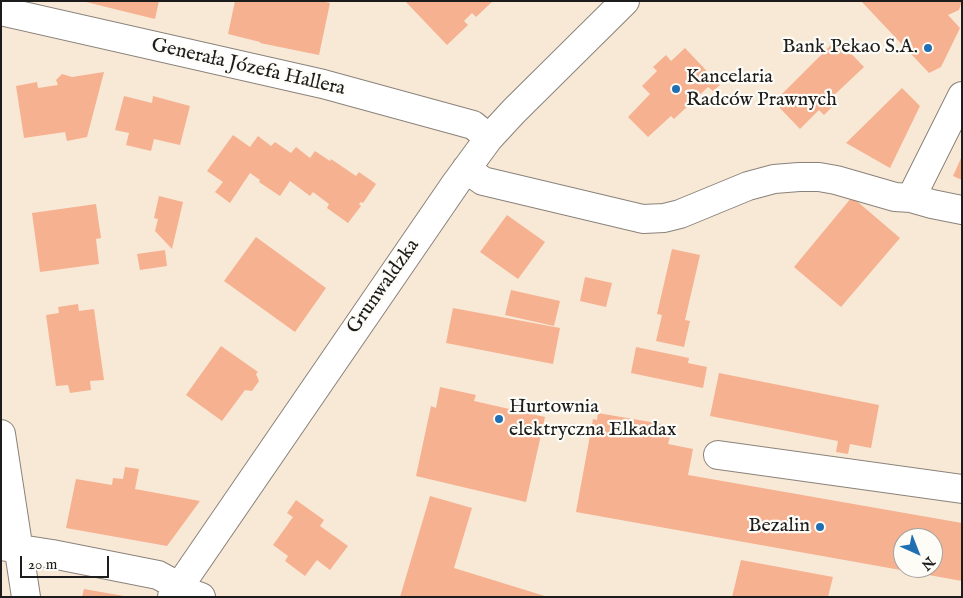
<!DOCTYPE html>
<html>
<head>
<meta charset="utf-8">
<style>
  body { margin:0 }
  #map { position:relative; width:963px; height:598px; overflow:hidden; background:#f8e9d7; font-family:"IM FELL English",serif }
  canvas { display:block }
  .frame { position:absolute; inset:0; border:2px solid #1c1c1c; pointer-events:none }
  .north { position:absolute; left:893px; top:528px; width:50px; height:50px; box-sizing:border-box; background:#fdfcf7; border:1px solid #a3a29f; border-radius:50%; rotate:136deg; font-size:14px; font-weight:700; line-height:20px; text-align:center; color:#1c1c1c }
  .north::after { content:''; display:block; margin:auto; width:18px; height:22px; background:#1f6fb2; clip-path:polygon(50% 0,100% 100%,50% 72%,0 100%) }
  .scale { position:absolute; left:20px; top:556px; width:89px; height:22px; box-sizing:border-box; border:2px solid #1c1c1c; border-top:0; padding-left:6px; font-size:15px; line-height:18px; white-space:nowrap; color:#1c1c1c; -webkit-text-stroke:4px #fdfcf7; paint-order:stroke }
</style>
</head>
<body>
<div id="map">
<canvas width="963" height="598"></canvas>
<div class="frame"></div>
<div class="north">N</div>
<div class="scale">20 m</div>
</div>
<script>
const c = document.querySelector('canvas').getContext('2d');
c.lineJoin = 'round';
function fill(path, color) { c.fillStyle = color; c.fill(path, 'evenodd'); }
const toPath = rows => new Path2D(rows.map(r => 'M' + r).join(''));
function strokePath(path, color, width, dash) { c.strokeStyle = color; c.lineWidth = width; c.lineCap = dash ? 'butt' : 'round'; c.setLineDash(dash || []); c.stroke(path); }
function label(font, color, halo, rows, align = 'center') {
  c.font = font + ' "IM FELL English",serif'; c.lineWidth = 4.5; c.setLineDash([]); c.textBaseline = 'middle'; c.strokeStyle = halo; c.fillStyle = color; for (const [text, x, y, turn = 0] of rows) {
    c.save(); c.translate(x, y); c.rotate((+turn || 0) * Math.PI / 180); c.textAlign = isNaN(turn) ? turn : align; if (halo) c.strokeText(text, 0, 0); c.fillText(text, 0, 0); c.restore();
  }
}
const building = toPath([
  [82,1,159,1,155,19],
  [235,1,321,1,330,3,319,55,260,43,260,42,228,34],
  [405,1,493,1,476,17,472,13,464,21,468,25,447,45],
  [861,1,962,1,959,10,948,15,960,28,941,67,929,73],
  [837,39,864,67,830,99,835,104,824,115,819,110,800,129,774,102],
  [685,48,720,85,713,91,708,87,674,119,671,116,648,137,628,117,650,94,642,86,657,71,653,67,666,55,671,61],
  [104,72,87,137,67,141,65,132,24,138,16,86,37,82,38,88,58,85,56,80,62,74,72,77],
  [902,88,920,106,890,168,846,143],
  [124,96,152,103,153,96,190,106,180,145,154,139,151,151,126,145,129,133,115,130],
  [233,135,250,147,258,136,271,146,275,142,291,153,296,147,310,158,315,151,330,161,331,159,356,176,359,172,376,184,363,203,361,202,359,204,361,206,348,223,327,208,329,204,313,192,310,196,290,181,280,196,259,182,260,180,250,173,230,203,215,192,223,182,207,171],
  [962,156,962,180,953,176],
  [159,196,183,202,172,249,155,231,158,219,154,218],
  [852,197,900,238,841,307,794,267],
  [96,204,101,238,96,239,99,264,40,272,32,213],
  [507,215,545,242,518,279,480,252],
  [256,237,326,288,295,332,224,281],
  [672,249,700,255,685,320,690,321,684,347,656,341,662,315,657,314],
  [165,250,167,266,140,270,137,254],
  [585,277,612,283,606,307,580,301],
  [511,290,560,301,554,326,505,315],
  [78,304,79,311,94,309,104,380,90,381,91,390,70,393,68,385,56,386,46,315,59,313,58,307],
  [453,308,560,328,553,364,446,343],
  [221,346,258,372,256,374,259,381,252,391,245,390,222,421,186,395],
  [636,347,689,358,688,363,707,367,703,388,631,373],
  [719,373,879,405,871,448,850,444,848,454,836,452,838,441,710,416],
  [440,387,476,395,474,401,545,417,526,502,416,476,431,406,436,408],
  [598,413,668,425,666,432,671,433,668,444,693,449,688,475,962,523,962,581,576,512,593,419,597,420],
  [903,538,933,538,933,568,903,568],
  [125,467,139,469,135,489,200,501,167,546,66,528,76,479,112,485,113,478,123,479],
  [430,496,472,508,454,568,548,597,400,597],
  [296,500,324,520,320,526,348,546,330,570,317,560,305,576,285,561,288,556,273,545,293,517,287,513],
  [741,560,833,577,828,597,732,597],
  [84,589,124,596,124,597,82,597]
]);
const minor = toPath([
  [1,11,323,84,473,125,489,138],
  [466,169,483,181,643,219,664,218,680,214,748,186,774,179,799,177,819,177,836,180,895,197,911,198,932,204,962,210],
  [911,198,962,96],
  [1,434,26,597],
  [718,455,962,489],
  [1,546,52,554,158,575,193,594,201,597],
  [172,597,456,183,489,138,514,111,625,1]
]);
const markers = [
  [928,48,5,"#1f6fb2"],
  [676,89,5,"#1f6fb2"],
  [499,419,5,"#1f6fb2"],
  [820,527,5,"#1f6fb2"]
];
const poiNames = [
  ["Bank Pekao S.A.",918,48],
  ["Kancelaria",686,78,"left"],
  ["Radców Prawnych",686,101,"left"],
  ["Hurtownia",509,408,"left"],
  ["elektryczna Elkadax",509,431,"left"],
  ["Bezalin",810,527]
];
const streetNames = [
  ["Generała Józefa Hallera",248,68,13],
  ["Grunwaldzka",384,287,-55]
];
fill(building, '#f5b190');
strokePath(minor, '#8a827a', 30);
strokePath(minor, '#fff', 28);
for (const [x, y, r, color] of markers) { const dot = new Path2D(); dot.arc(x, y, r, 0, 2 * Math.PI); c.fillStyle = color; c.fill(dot); strokePath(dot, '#fdfcf7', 2); }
label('20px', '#1c1c1c', '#fdfcf7', poiNames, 'right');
label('20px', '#1c1c1c', '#fdfcf7', streetNames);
</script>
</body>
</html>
